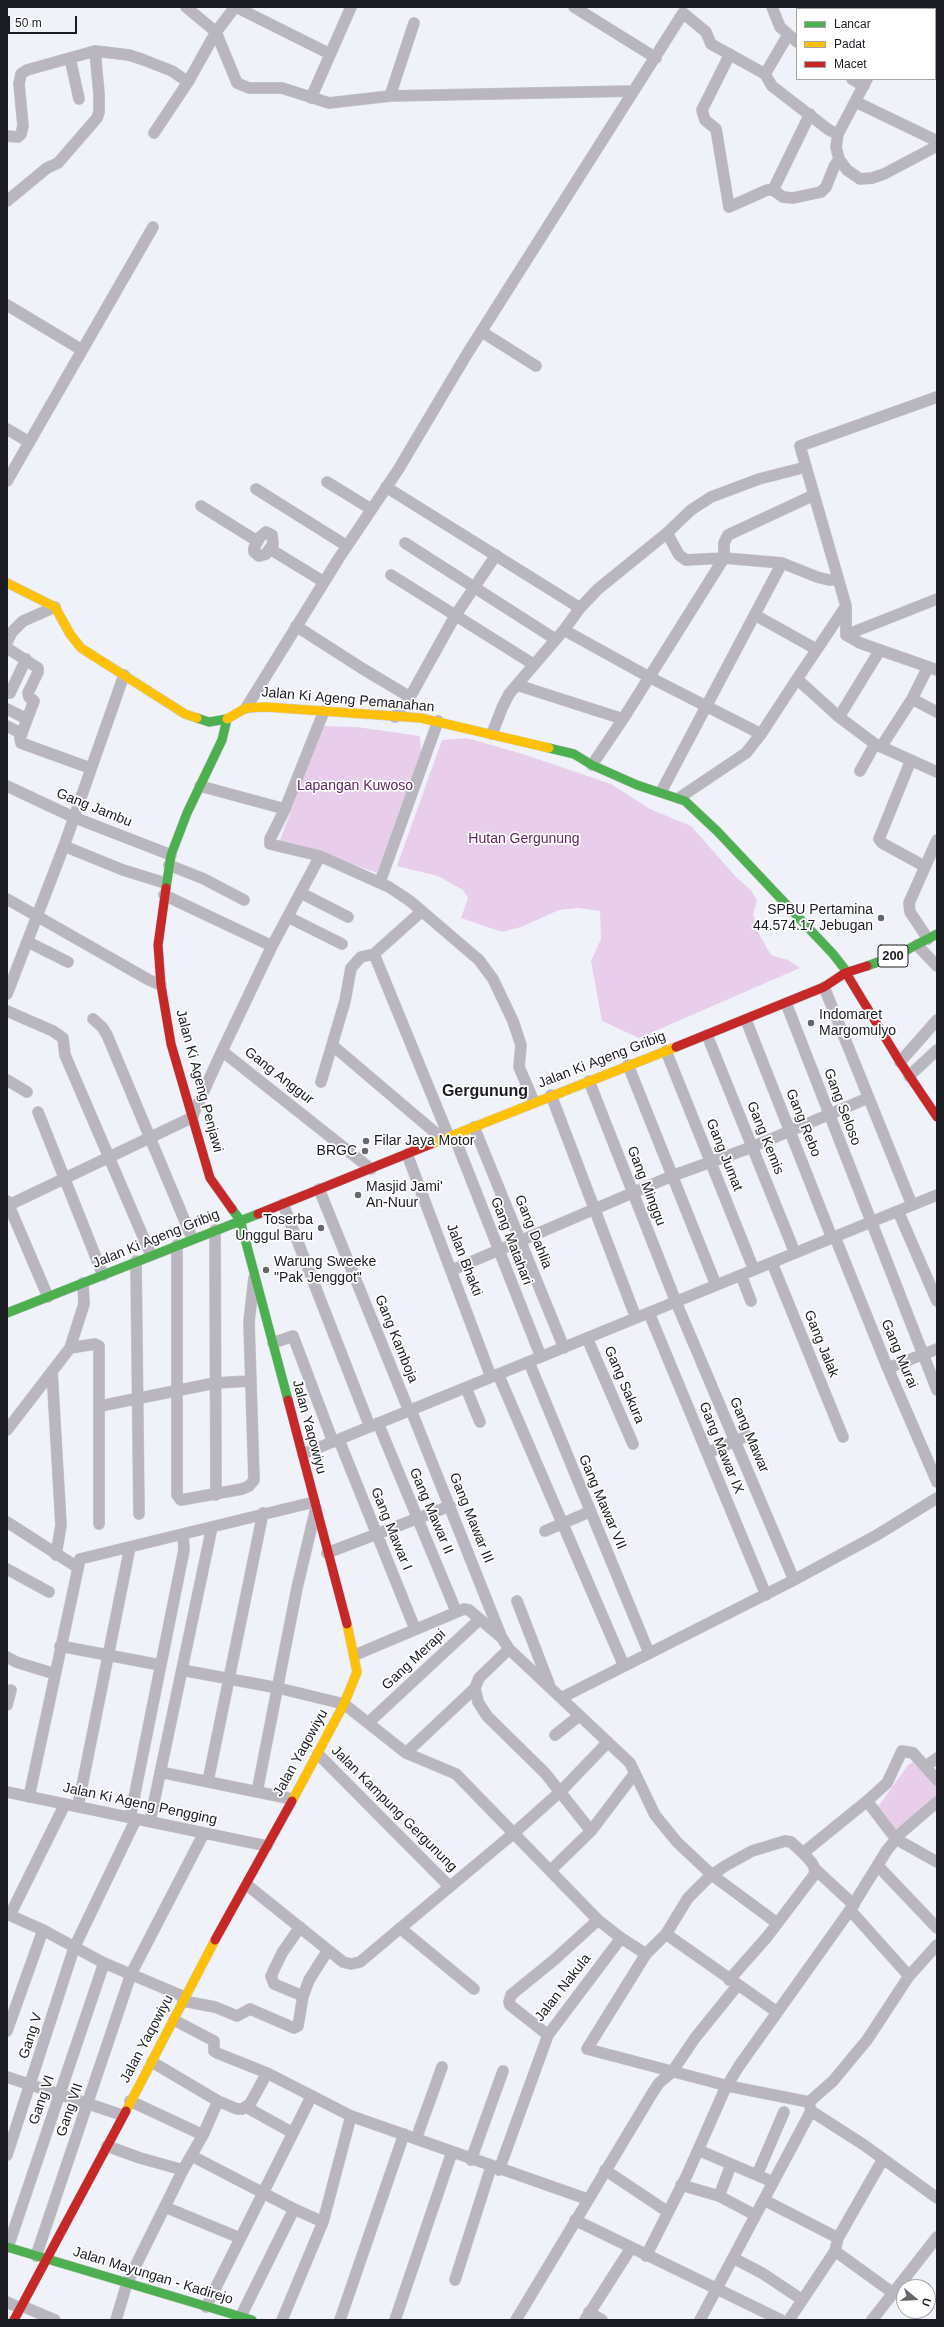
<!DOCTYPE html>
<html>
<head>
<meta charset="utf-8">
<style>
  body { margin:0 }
  #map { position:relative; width:944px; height:2327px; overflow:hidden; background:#f0f2f9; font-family:Helvetica,sans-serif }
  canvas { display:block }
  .frame { position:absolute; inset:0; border:8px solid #1b1c22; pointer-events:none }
  .legend { position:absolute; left:796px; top:8px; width:140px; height:72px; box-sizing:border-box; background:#fff; border:1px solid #a4a4a7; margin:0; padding:5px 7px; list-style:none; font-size:12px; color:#1b1c22 }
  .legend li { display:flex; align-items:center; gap:8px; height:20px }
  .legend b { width:20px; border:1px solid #a4a4a7 }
  .north { position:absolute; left:896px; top:2279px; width:40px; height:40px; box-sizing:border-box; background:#fff; border:1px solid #a4a4a7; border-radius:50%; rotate:108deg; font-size:11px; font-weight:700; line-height:16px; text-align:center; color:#1b1c22 }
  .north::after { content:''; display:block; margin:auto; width:14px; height:18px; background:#66676d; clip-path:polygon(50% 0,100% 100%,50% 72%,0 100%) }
  .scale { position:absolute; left:8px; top:16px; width:69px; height:18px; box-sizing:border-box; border:2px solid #1b1c22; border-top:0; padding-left:5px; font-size:12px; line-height:14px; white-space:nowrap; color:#1b1c22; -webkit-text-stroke:3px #fff; paint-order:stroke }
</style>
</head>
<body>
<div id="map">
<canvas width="944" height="2327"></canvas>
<div class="frame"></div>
<ul class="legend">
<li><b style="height:5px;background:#4caf50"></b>Lancar</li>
<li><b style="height:5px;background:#ffc107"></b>Padat</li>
<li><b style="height:5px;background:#c62828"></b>Macet</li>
</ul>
<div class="north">U</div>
<div class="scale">50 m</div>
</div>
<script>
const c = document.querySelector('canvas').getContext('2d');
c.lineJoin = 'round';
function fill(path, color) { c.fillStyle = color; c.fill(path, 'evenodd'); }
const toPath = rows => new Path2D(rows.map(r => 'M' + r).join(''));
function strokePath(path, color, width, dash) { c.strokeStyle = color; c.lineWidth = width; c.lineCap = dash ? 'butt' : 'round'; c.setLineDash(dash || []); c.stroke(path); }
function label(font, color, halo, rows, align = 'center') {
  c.font = font + ' Helvetica,sans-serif'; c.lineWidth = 3.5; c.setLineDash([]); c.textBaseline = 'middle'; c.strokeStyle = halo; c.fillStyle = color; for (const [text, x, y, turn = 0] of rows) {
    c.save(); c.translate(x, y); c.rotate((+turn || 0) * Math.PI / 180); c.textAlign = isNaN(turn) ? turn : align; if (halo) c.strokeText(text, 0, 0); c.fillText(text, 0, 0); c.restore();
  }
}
const green = toPath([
  [323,726,357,727,420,736,421,753,377,873,325,854,279,843],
  [467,738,526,755,611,784,650,809,691,826,737,878,751,890,757,901,753,914,760,936,771,955,788,960,800,968,639,1038,602,1021,591,961,601,939,600,911,578,908,559,910,521,927,502,932,461,918,468,898,463,890,438,876,397,866,442,740],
  [914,1761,937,1784,937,1797,895,1830,877,1808,908,1765]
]);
const street = toPath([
  [186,7,216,32,237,83,249,88,282,88,329,103,390,96,633,91],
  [236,7,330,54],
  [574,7,656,58],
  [772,7,780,27,797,42],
  [730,54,702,110,705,120,716,129,729,207,767,190,773,190,783,197,793,198,821,192,826,187,834,167,839,159],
  [70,58,79,99],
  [765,74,788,35],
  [852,79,864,86],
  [390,96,414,23],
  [311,98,351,7],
  [856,102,937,141],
  [154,133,188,82,216,32,235,7],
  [838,134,867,79],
  [7,136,18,137,21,134,23,126,19,84,21,74,27,70,95,51,129,55,144,60,172,71,188,82],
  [773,190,810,114],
  [7,201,47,168,58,163,97,118,99,112,99,94,95,51],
  [7,305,82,350],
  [482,332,536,366],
  [937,397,800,446,846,606,846,635,860,643,937,670],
  [7,429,29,442],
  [806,467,759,479,711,497,691,510,667,533,679,555,686,560,724,558,724,543,728,535,814,495],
  [7,481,153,227],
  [327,482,371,509],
  [386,487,580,608,564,630,509,694,502,708,492,734],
  [256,489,347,546],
  [201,506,257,541],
  [266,532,272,535,273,544,266,554,259,556,254,552,254,548,260,537,266,532],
  [405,543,555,639],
  [270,549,324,582],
  [391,575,533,664],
  [580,608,598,589,667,533],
  [755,615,816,649],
  [296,626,363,669,410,697],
  [564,630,649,677,761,734,797,679],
  [846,635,937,599],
  [7,642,12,632,23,621,55,607],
  [7,648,38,668,38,672,28,693,29,697,34,701,20,738,21,743,90,768],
  [880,650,839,717,875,744,937,772],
  [517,685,623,719],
  [10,693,26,659],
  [912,699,937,712],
  [246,708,339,558,398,470,467,354,683,13,706,32,711,44,765,74,772,86,829,130,838,134,836,147,839,159,847,170,860,179,872,178,884,174,937,146],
  [7,709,27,719],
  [324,711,285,809,270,839,270,844,320,856,389,887,410,901,479,960,493,979,513,1021,521,1045,519,1067,534,1102],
  [395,717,410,697,455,616,496,555],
  [839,717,797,679,846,606],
  [7,726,22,734],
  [881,747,912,699,928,667],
  [911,760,879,839,882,843,924,866],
  [592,765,623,719,724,558,782,563],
  [860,771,875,744],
  [7,786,73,817,171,855],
  [200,786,285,809],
  [661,792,782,563,817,577,829,580,838,579],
  [679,798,746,753,761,734],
  [64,846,123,870,165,883],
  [169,865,204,879,244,900],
  [380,882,438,721],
  [301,893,348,917],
  [164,895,272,946],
  [7,899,149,980,161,985],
  [422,911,374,954,361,957,351,968,345,1001,332,1045,444,1140],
  [288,917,342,944],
  [928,939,910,912,909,903,937,840],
  [28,942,68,962],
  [917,945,937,966],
  [374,954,449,1137],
  [824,987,912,1205],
  [7,994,64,846,124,675],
  [786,1003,937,1390],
  [7,1011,53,1031,63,1038,65,1055,151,1255],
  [93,1019,102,1027,107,1035,192,1238],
  [746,1020,832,1238],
  [707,1035,795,1253],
  [222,1051,272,946,320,856],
  [666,1051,754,1270],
  [900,1062,937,1020],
  [628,1065,716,1285],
  [909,1076,937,1050],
  [7,1080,27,1092],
  [589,1081,676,1302,794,1580],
  [321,1082,332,1045],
  [551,1095,636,1318],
  [38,1112,103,1275],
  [193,1115,222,1051,371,1169],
  [474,1127,564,1348],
  [454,1136,541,1357],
  [407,1154,491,1377],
  [319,1189,409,1411],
  [7,1201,48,1297],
  [283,1204,370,1427],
  [9,1205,193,1117],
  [898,1211,937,1301],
  [215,1230,216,1495],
  [835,1237,886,1364,937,1482],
  [177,1245,177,1495,181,1500,242,1489,249,1486,254,1480,249,1322,254,1278],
  [136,1261,139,1514],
  [772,1263,843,1437],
  [452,1270,672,1176,752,1147,868,1098],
  [741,1275,751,1301],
  [649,1313,766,1595],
  [587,1338,633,1444],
  [273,1343,293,1336,333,1442],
  [70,1348,95,1344,99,1346,99,1524],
  [529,1362,649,1653],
  [888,1368,937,1349],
  [52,1371,61,1525,56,1555],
  [498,1374,624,1666],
  [466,1388,480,1422],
  [100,1406,215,1383,250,1381],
  [411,1410,501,1636],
  [378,1423,456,1611],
  [7,1430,70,1348,84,1304,83,1283],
  [339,1440,415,1629],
  [707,1453,747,1436],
  [303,1454,937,1195],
  [7,1522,77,1567],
  [545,1531,589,1512],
  [327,1553,450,1506],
  [7,1569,49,1592],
  [517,1601,549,1684],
  [60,1646,160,1665],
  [509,1649,479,1678,475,1688,478,1702,487,1716,545,1773,591,1831],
  [355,1655,464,1609,469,1610,502,1638,509,1649,561,1698],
  [7,1657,16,1662,55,1674],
  [182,1670,278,1688,344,1704,406,1753,456,1774,598,1920,621,1938,646,1954,666,1934,777,2012],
  [7,1705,11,1690],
  [368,1723,480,1619],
  [555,1735,579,1716],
  [406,1753,475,1688],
  [318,1754,449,1886],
  [926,1766,937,1758],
  [160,1772,292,1799],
  [208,1781,263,1513],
  [7,1792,267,1846],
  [257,1792,297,1588,316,1508],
  [29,1797,80,1559,314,1502],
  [867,1801,887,1783,902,1751,913,1753,937,1780],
  [78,1806,130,1547],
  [130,1818,184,1550,183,1534],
  [150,1821,212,1527],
  [878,1866,937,1928],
  [815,1869,854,1905],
  [551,1870,591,1831,635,1773],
  [247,1885,343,1962,351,1964,360,1962,514,1833,561,1791,608,1742],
  [850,1910,909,1976],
  [7,1914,43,1930,104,1963,185,1997],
  [10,1915,65,1804],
  [598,1920,554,1960,511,1995,509,2002,510,2005,548,2035,621,1938],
  [777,1923,712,1875,677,1842,655,1815,630,1763,561,1698,794,1580,877,1535,937,1498],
  [300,1927,282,1953,271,1976,274,1984,303,1996,309,1980,328,1950],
  [400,1928,474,1989],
  [666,1934,688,1898,709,1877,725,1866,752,1851,785,1841,791,1842,803,1853,867,1801,896,1839,937,1862],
  [646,1954,587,2049,728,2086,809,2102],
  [729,1980,767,1937,814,1875,815,1869,812,1863,803,1853],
  [183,2001,215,2007,237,2016,250,2009,294,2028,298,2026,303,1996],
  [174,2020,214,2041,214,2051,217,2053,267,2073],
  [7,2031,43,1930],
  [152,2062,218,2101,237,2109,242,2109,250,2104,267,2073,351,2116,587,2199],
  [7,2077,122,2115],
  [130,2101,203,2135],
  [809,2102,833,2081,852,2058,867,2040,909,1976,937,1945],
  [246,2107,293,2133],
  [811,2111,864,2145,937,2198],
  [416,2139,442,2067],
  [107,2146,140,2158,183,2170],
  [698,2150,773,2182],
  [7,2155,74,1948,136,1819],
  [192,2156,294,2209],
  [471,2160,503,2071],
  [499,2170,548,2035],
  [605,2170,668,2212],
  [757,2175,784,2112],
  [681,2185,719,2196,755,2215],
  [719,2196,731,2165],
  [764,2200,838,2238],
  [165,2207,240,2238],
  [575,2220,781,2320],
  [323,2222,351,2116],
  [8,2247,104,1963],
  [835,2251,893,2293],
  [36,2256,131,1974,204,1833],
  [646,2256,687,2175,725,2089,739,2066,850,1910,887,1850,902,1832,937,1802],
  [733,2258,762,2273,801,2299],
  [455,2280,491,2167],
  [7,2302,20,2308],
  [22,2306,55,2320],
  [206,2307,311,2097],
  [589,2312,602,2320],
  [116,2320,127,2283,183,2170,203,2135,218,2101],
  [239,2320,294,2209,323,2222,282,2320],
  [340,2320,404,2134],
  [395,2320,452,2152],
  [516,2320,653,2092,659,2083,672,2072,695,2038,737,1986],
  [585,2320,631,2248],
  [700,2320,811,2111,809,2102],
  [789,2320,835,2251,838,2238,883,2159],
  [872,2320,937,2237]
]);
const fast = toPath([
  [549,748,574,754,592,765,637,785,685,801,717,831,833,954,847,972],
  [166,888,171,855,187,813,222,740,227,719,209,722,197,718],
  [867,966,897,955,937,934],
  [232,1209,240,1220,288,1400],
  [7,1313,258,1214],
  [7,2247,252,2320]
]);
const slow = toPath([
  [7,583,55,607,70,634,81,648,185,714,197,718],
  [227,719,246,708,266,707,421,718,549,748],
  [431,1144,676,1047],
  [292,1801,344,1704,357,1672,347,1624],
  [126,2111,215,1940]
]);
const jam = toPath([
  [166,888,158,945,161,985,171,1044,210,1178,232,1209],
  [846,973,900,1062,937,1117],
  [676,1047,824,987,845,973,867,966],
  [258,1214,431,1144],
  [288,1400,347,1624],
  [215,1940,292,1801],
  [14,2320,126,2111]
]);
const markers = [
  [881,918,4,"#66676d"],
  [811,1023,4,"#66676d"],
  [366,1141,4,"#66676d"],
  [365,1151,4,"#66676d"],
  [358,1195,4,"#66676d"],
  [321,1228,4,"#66676d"],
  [266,1270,4,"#66676d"]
];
const shields = [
  [893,956,30]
];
const shieldNames = [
  ["200",893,956]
];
const streetNames = [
  ["Jalan Ki Ageng Pemanahan",348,700,5],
  ["Gang Jambu",94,808,22],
  ["Jalan Ki Ageng Gribig",602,1060,-21],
  ["Gang Anggur",279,1076,38],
  ["Jalan Ki Ageng Penjawi",199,1081,75],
  ["Gang Seloso",842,1107,69],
  ["Gang Rebo",803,1123,68],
  ["Gang Kemis",765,1138,68],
  ["Gang Jumat",724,1155,68],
  ["Gang Minggu",646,1186,69],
  ["Gang Dahlia",533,1232,68],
  ["Jalan Ki Ageng Gribig",156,1239,-22],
  ["Gang Matahari",511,1241,69],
  ["Jalan Bhakti",464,1260,69],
  ["Gang Kamboja",396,1339,68],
  ["Gang Jalak",821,1344,68],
  ["Gang Murai",899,1354,67],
  ["Gang Sakura",624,1385,67],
  ["Jalan Yaqowiyu",309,1427,75],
  ["Gang Mawar",749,1435,67],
  ["Gang Mawar IX",721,1448,68],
  ["Gang Mawar VII",602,1502,67],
  ["Gang Mawar II",431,1511,67],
  ["Gang Mawar III",471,1518,68],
  ["Gang Mawar I",391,1529,68],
  ["Gang Merapi",414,1660,-43],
  ["Jalan Yaqowiyu",301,1753,-61],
  ["Jalan Ki Ageng Pengging",140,1804,12],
  ["Jalan Kampung Gergunung",394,1809,45],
  ["Jalan Nakula",563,1988,-52],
  ["Gang V",31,2036,-72],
  ["Jalan Yaqowiyu",147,2039,-62],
  ["Gang VI",42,2100,-71],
  ["Gang VII",70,2110,-71],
  ["Jalan Mayungan - Kadirejo",153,2276,17]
];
const parkNames = [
  ["Lapangan Kuwoso",355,786],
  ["Hutan Gergunung",524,839]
];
const poiNames = [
  ["SPBU Pertamina",873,910,"right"],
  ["44.574.17 Jebugan",873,926,"right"],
  ["Indomaret",819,1015],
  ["Margomulyo",819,1031],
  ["Filar Jaya Motor",374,1141],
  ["BRGC",357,1151,"right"],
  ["Masjid Jami'",366,1187],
  ["An-Nuur",366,1203],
  ["Toserba",313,1220,"right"],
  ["Unggul Baru",313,1236,"right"],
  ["Warung Sweeke",274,1262],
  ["\"Pak Jenggot\"",274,1278]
];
const quarterNames = [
  ["Gergunung",485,1092]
];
fill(green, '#e9ceeb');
strokePath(street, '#caccd1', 12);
strokePath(fast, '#caccd1', 10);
strokePath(slow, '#caccd1', 10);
strokePath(jam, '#caccd1', 10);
strokePath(street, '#bab6c0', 11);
strokePath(fast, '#4caf50', 9);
strokePath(slow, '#ffc107', 9);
strokePath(jam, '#c62828', 9);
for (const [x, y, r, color] of markers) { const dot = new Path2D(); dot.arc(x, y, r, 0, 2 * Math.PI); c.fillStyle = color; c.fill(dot); strokePath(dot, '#fff', 1.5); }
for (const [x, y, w] of shields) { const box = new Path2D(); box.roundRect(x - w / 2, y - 11, w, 22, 3); c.fillStyle = '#fff'; c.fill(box); strokePath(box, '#1b1c22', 1); }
label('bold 13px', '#1b1c22', null, shieldNames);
label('14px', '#1b1c22', '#fff', streetNames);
label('14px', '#622462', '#fff', parkNames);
label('14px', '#1b1c22', '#fff', poiNames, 'left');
label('bold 16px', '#1b1c22', '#fff', quarterNames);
</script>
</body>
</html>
